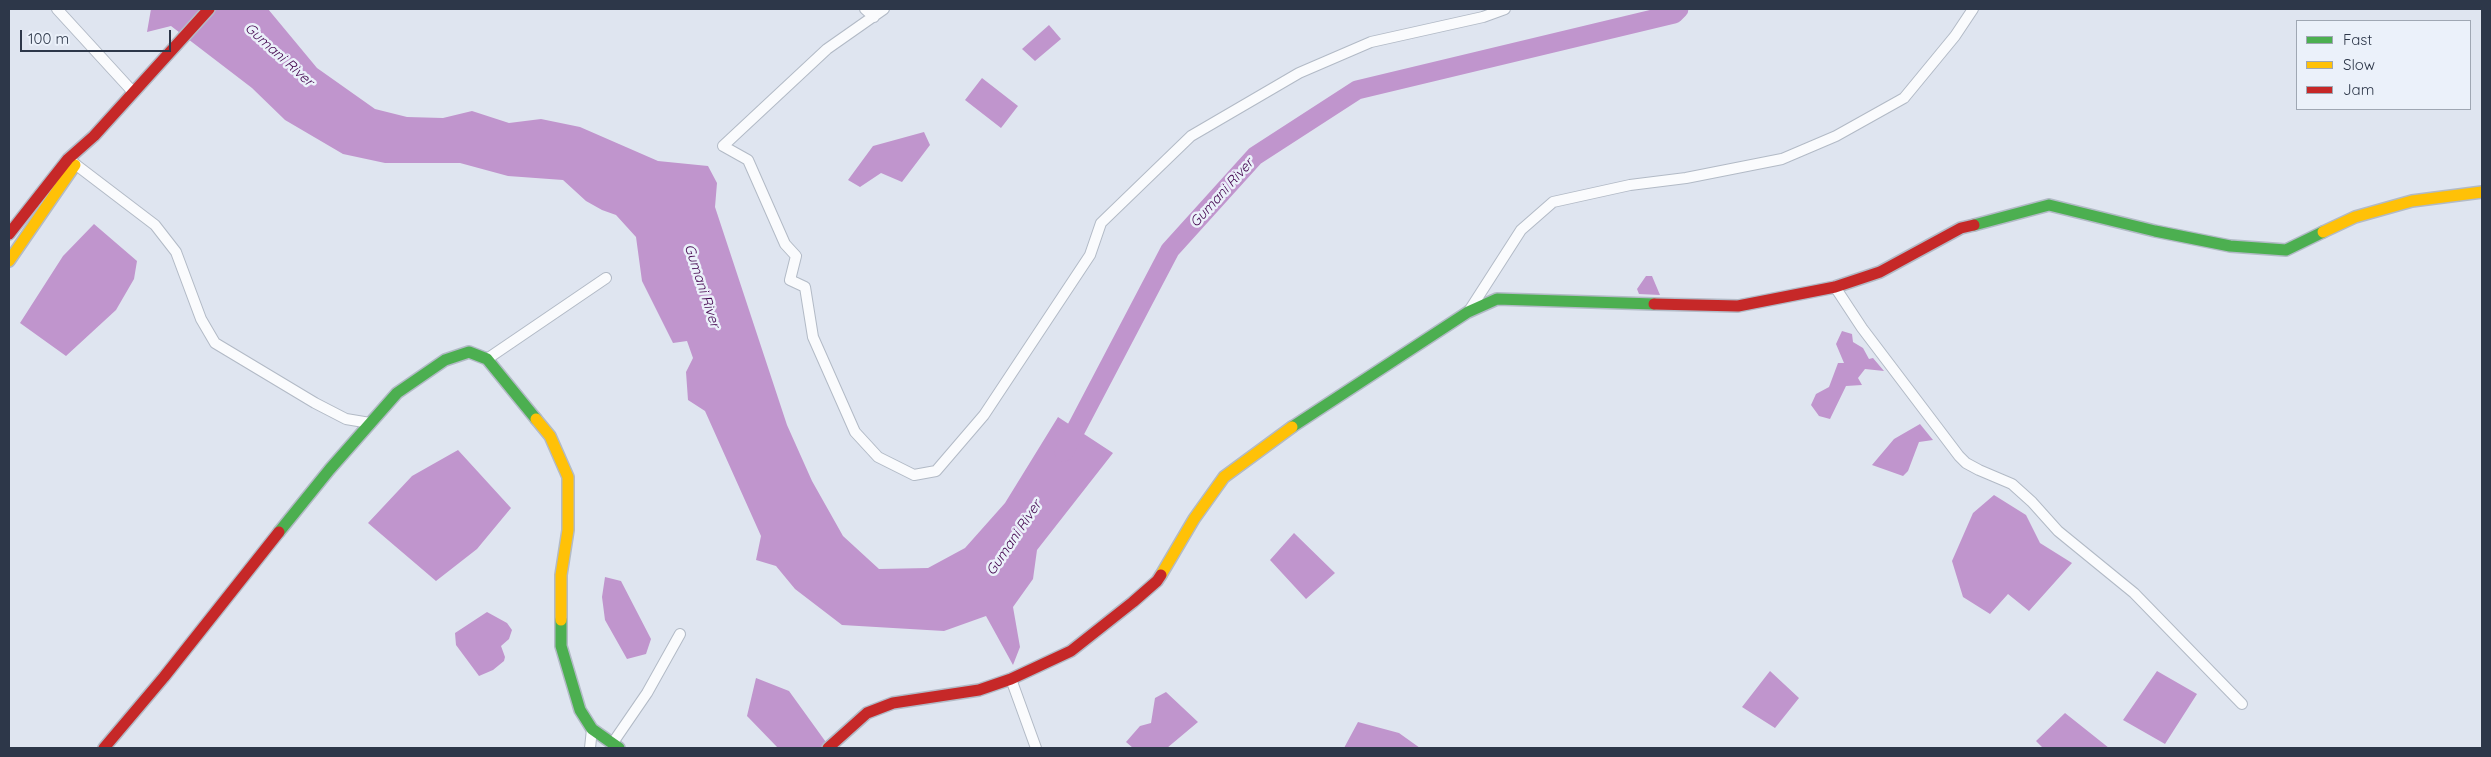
<!DOCTYPE html>
<html>
<head>
<meta charset="utf-8">
<style>
  body { margin:0 }
  #map { position:relative; width:2491px; height:757px; overflow:hidden; background:#dfe5f0; font-family:Quicksand,sans-serif }
  canvas { display:block }
  .frame { position:absolute; inset:0; border:10px solid #2d3749; pointer-events:none }
  .legend { position:absolute; left:2296px; top:20px; width:175px; height:90px; box-sizing:border-box; background:#ebf1fa; border:1px solid #9fa7b3; margin:0; padding:6px 9px; list-style:none; font-size:15px; color:#2d3749 }
  .legend li { display:flex; align-items:center; gap:10px; height:25px }
  .legend b { width:25px; border:1px solid #9fa7b3 }
  .scale { position:absolute; left:20px; top:30px; width:151px; height:22px; box-sizing:border-box; border:2px solid #2d3749; border-top:0; padding-left:6px; font-size:15px; line-height:18px; white-space:nowrap; color:#2d3749; -webkit-text-stroke:4px #ebf1fa; paint-order:stroke }
</style>
</head>
<body>
<div id="map">
<canvas width="2491" height="757"></canvas>
<div class="frame"></div>
<ul class="legend">
<li><b style="height:6px;background:#4caf50"></b>Fast</li>
<li><b style="height:6px;background:#ffc107"></b>Slow</li>
<li><b style="height:6px;background:#c62828"></b>Jam</li>
</ul>
<div class="scale">100 m</div>
</div>
<script>
const c = document.querySelector('canvas').getContext('2d');
c.lineJoin = 'round';
function fill(path, color) { c.fillStyle = color; c.fill(path, 'evenodd'); }
const toPath = rows => new Path2D(rows.map(r => 'M' + r).join(''));
function strokePath(path, color, width, dash) { c.strokeStyle = color; c.lineWidth = width; c.lineCap = dash ? 'butt' : 'round'; c.setLineDash(dash || []); c.stroke(path); }
function label(font, color, halo, rows, align = 'center') {
  c.font = font + ' Quicksand,sans-serif'; c.lineWidth = 5; c.setLineDash([]); c.textBaseline = 'middle'; c.strokeStyle = halo; c.fillStyle = color; for (const [text, x, y, turn = 0] of rows) {
    c.save(); c.translate(x, y); c.rotate((+turn || 0) * Math.PI / 180); c.textAlign = isNaN(turn) ? turn : align; if (halo) c.strokeText(text, 0, 0); c.fillText(text, 0, 0); c.restore();
  }
}
const water = toPath([
  [151,9,268,9,317,68,375,109,407,117,443,118,472,111,509,123,541,119,580,127,658,161,708,166,717,183,715,207,787,425,812,481,843,536,879,569,928,568,965,548,1005,503,1058,417,1113,453,1037,550,1033,579,1013,607,1020,647,1013,665,986,616,944,631,842,625,795,589,776,566,756,560,761,536,705,411,688,400,686,372,693,358,687,341,673,343,642,281,636,237,616,215,602,210,586,201,563,180,508,176,460,163,385,163,343,154,285,120,252,88,171,26,147,32],
  [1049,25,1061,39,1035,61,1022,49],
  [982,78,1018,106,1001,128,965,100],
  [924,132,930,145,902,182,881,173,860,187,848,180,873,146],
  [94,224,137,261,134,279,116,310,66,356,20,323,63,256],
  [1646,276,1652,276,1660,295,1639,294,1637,289],
  [1842,331,1852,334,1853,342,1863,348,1869,359,1873,358,1884,371,1865,369,1858,378,1862,385,1846,386,1830,419,1819,416,1811,405,1816,394,1829,387,1838,363,1844,363,1836,344],
  [1920,424,1933,440,1919,442,1908,471,1903,476,1872,465,1894,439],
  [458,450,511,508,477,549,436,581,368,523,412,476],
  [1994,495,2026,515,2040,543,2072,563,2029,611,2008,594,1990,614,1963,597,1952,561,1973,513],
  [1294,533,1335,573,1306,599,1270,560],
  [605,577,621,581,651,639,646,654,627,659,605,620,602,597],
  [487,612,507,623,512,630,509,639,501,646,505,657,504,661,493,670,479,676,456,645,455,633],
  [1770,671,1799,698,1775,728,1742,707],
  [2157,671,2197,694,2165,744,2123,720],
  [756,678,789,691,828,745,822,748,778,748,747,716],
  [1166,692,1198,722,1167,748,1133,748,1126,742,1140,726,1151,723,1155,698],
  [2065,713,2109,748,2043,748,2036,741],
  [1358,722,1399,733,1420,748,1344,748]
]);
const river = toPath([
  [1064,452,1170,250,1255,156,1357,90,1674,14,1679,9]
]);
const street = toPath([
  [57,9,133,92],
  [865,9,874,17],
  [884,9,827,49,723,146,748,160,785,244,796,256,790,280,805,287,813,337,855,432,878,457,914,475,936,471,984,415,1090,255,1101,223,1191,136,1299,73,1371,42,1483,17,1505,9],
  [71,161,155,225,176,252,201,319,215,343,315,403,346,419,370,423],
  [1835,287,1862,328,1959,456,1966,463,1979,470,2012,484,2032,502,2058,531,2134,593,2242,704],
  [1469,311,1521,230,1553,202,1630,185,1686,178,1782,159,1836,136,1904,98,1955,36,1973,9],
  [487,359,606,278],
  [1011,679,1036,748],
  [612,744,647,693,680,634],
  [590,748,592,729]
]);
const fast = toPath([
  [1974,225,2049,205,2155,231,2230,246,2286,250,2323,232],
  [1292,427,1468,312,1497,299,1654,304],
  [279,532,330,469,397,393,445,360,469,352,487,359,536,419],
  [561,620,561,646,580,710,592,729,619,748]
]);
const slow = toPath([
  [2323,232,2355,217,2412,201,2482,192],
  [9,261,75,165],
  [536,419,550,436,568,477,568,530,561,575,561,620],
  [1161,575,1194,519,1224,477,1292,427]
]);
const jam = toPath([
  [9,234,68,159,94,136,209,9],
  [1654,304,1738,306,1835,287,1880,272,1961,228,1974,225],
  [104,748,164,677,279,532],
  [828,748,867,713,893,703,979,690,1011,679,1071,651,1133,602,1157,581,1161,575]
]);
const waterNames = [
  ["Gumani River",279,55,42],
  ["Gumani River",1222,193,-48],
  ["Gumani River",702,286,72],
  ["Gumani River",1014,538,-56]
];
fill(water, '#c095cd');
strokePath(river, '#c095cd', 19);
strokePath(street, '#b2bac6', 12);
strokePath(fast, '#b2bac6', 14);
strokePath(slow, '#b2bac6', 14);
strokePath(jam, '#b2bac6', 14);
strokePath(street, '#fafbfd', 10);
strokePath(fast, '#4caf50', 11);
strokePath(slow, '#ffc107', 11);
strokePath(jam, '#c62828', 11);
label('italic 14px', '#43054e', '#ebf1fa', waterNames);
</script>
</body>
</html>
